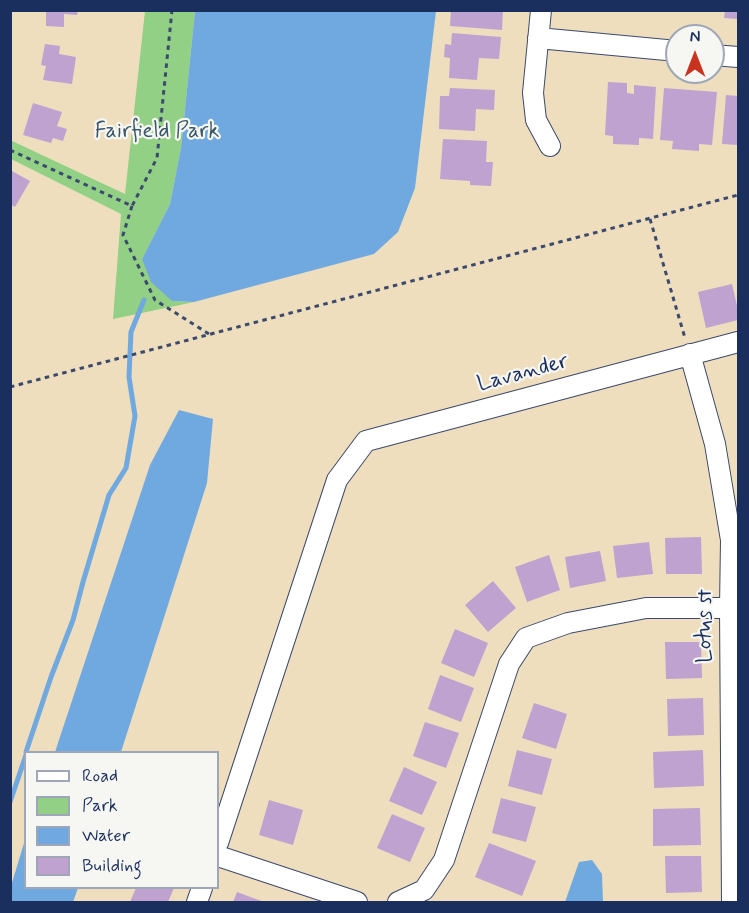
<!DOCTYPE html>
<html>
<head>
<meta charset="utf-8">
<style>
  body { margin:0 }
  #map { position:relative; width:749px; height:913px; overflow:hidden; background:#eedebd; font-family:Mynerve,sans-serif }
  canvas { display:block }
  .frame { position:absolute; inset:0; border:12px solid #1b2f5e; pointer-events:none }
  .legend { position:absolute; left:24px; top:751px; width:195px; height:138px; box-sizing:border-box; background:#f6f6f2; border:2px solid #9ea6b7; margin:0; padding:8px 10px; list-style:none; font-size:18px; color:#1b2f5e }
  .legend li { display:flex; align-items:center; gap:12px; height:30px }
  .legend b { width:30px; border:2px solid #9ea6b7 }
  .north { position:absolute; left:665px; top:24px; width:60px; height:60px; box-sizing:border-box; background:#f6f6f2; border:2px solid #9ea6b7; border-radius:50%; rotate:0deg; font-size:16px; font-weight:700; line-height:24px; text-align:center; color:#1b2f5e }
  .north::after { content:''; display:block; margin:auto; width:21px; height:27px; background:#c8321e; clip-path:polygon(50% 0,100% 100%,50% 72%,0 100%) }
</style>
</head>
<body>
<div id="map">
<canvas width="749" height="913"></canvas>
<div class="frame"></div>
<ul class="legend">
<li><b style="height:8px;background:#fff"></b>Road</li>
<li><b style="height:16px;background:#92d085"></b>Park</li>
<li><b style="height:16px;background:#70a9df"></b>Water</li>
<li><b style="height:16px;background:#bfa2d0"></b>Building</li>
</ul>
<div class="north">N</div>
</div>
<script>
const c = document.querySelector('canvas').getContext('2d');
c.lineJoin = 'round';
function fill(path, color) { c.fillStyle = color; c.fill(path, 'evenodd'); }
const toPath = rows => new Path2D(rows.map(r => 'M' + r).join(''));
function strokePath(path, color, width, dash) { c.strokeStyle = color; c.lineWidth = width; c.lineCap = dash ? 'butt' : 'round'; c.setLineDash(dash || []); c.stroke(path); }
function label(font, color, halo, rows, align = 'center') {
  c.font = font + ' Mynerve,sans-serif'; c.lineWidth = 4.5; c.setLineDash([]); c.textBaseline = 'middle'; c.strokeStyle = halo; c.fillStyle = color; for (const [text, x, y, turn = 0] of rows) {
    c.save(); c.translate(x, y); c.rotate((+turn || 0) * Math.PI / 180); c.textAlign = isNaN(turn) ? turn : align; if (halo) c.strokeText(text, 0, 0); c.fillText(text, 0, 0); c.restore();
  }
}
const green = toPath([
  [145,11,195,11,181,148,170,204,142,259,172,301,194,302,113,319,121,214,11,159,10,140,125,194]
]);
const water = toPath([
  [195,11,436,11,415,188,398,232,374,254,194,302,172,301,151,282,142,259,170,204,181,148],
  [179,410,213,419,207,483,121,752,55,752,150,465],
  [25,840,26,888,78,888,73,902,11,902,11,886],
  [592,860,602,874,603,902,565,902,579,862]
]);
const stream = toPath([
  [26,752,51,677,73,620,83,582,109,495,126,468,135,416,129,377,131,332,144,300],
  [10,802,26,755]
]);
const building = toPath([
  [46,10,78,10,77,15,64,14,64,27,46,26],
  [451,10,503,10,502,30,450,26],
  [725,10,738,10,738,19,724,18],
  [452,33,501,37,499,59,479,58,477,80,449,78,450,58,444,57,445,44,451,45],
  [45,44,60,46,59,54,76,57,72,84,43,80,46,66,41,65],
  [608,82,627,83,627,93,634,94,634,85,656,87,653,139,639,138,639,145,613,144,613,136,605,135],
  [450,88,495,90,494,110,476,109,475,131,439,129,440,96,449,96],
  [664,88,717,92,712,145,699,144,699,151,672,149,673,141,660,140],
  [726,95,738,96,738,145,722,144],
  [33,103,62,112,57,126,67,129,63,141,53,138,51,143,23,135],
  [443,139,487,141,486,162,493,162,491,186,470,185,470,181,440,179],
  [10,170,30,181,15,207,10,204],
  [732,284,738,310,738,320,706,328,698,292],
  [701,537,702,574,666,574,665,538],
  [649,542,653,574,617,578,613,546],
  [600,551,606,581,570,588,565,557],
  [549,555,560,590,527,602,515,567],
  [493,581,516,608,488,632,465,605],
  [455,629,488,643,474,677,441,663],
  [665,642,701,642,702,678,666,679],
  [440,675,474,688,461,722,428,709],
  [703,698,704,735,668,736,667,699],
  [534,703,567,714,556,749,522,738],
  [425,722,459,733,446,768,413,756],
  [517,750,552,759,542,795,508,786],
  [703,750,704,786,654,788,653,752],
  [404,767,437,782,422,815,389,801],
  [501,798,536,807,526,842,492,833],
  [269,800,303,810,293,845,259,835],
  [700,808,701,845,653,846,653,809],
  [392,814,425,828,410,862,377,848],
  [489,843,536,861,522,896,475,877],
  [665,856,701,856,702,892,666,893],
  [136,888,174,888,168,902,130,902],
  [237,892,264,902,233,902]
]);
const path = toPath([
  [10,150,132,206,157,158,172,10],
  [132,206,123,235,155,300,209,334],
  [650,219,685,338],
  [10,387,738,195]
]);
const street = toPath([
  [541,10,533,93,536,120,550,146],
  [538,38,677,51],
  [713,55,738,57],
  [690,354,715,444,731,540,730,608,732,902],
  [218,843,337,480,366,441,738,342],
  [218,856,357,902],
  [197,902,202,888],
  [398,902,424,890,444,860,509,664,526,638,568,623,646,608,730,608]
]);
const parkNames = [
  ["Fairfield Park",157,132]
];
const streetNames = [
  ["Lavander",523,374,-15],
  ["Lotus st",706,626,-90]
];
fill(green, '#92d085');
fill(water, '#70a9df');
strokePath(stream, '#70a9df', 5);
fill(building, '#bfa2d0');
strokePath(street, '#3b496c', 22);
strokePath(path, '#3b496c', 3, [4.5, 4.5]);
strokePath(street, '#fff', 20);
label('22px', '#395768', '#f6f6f2', parkNames);
label('22px', '#1b2f5e', '#f6f6f2', streetNames);
</script>
</body>
</html>
